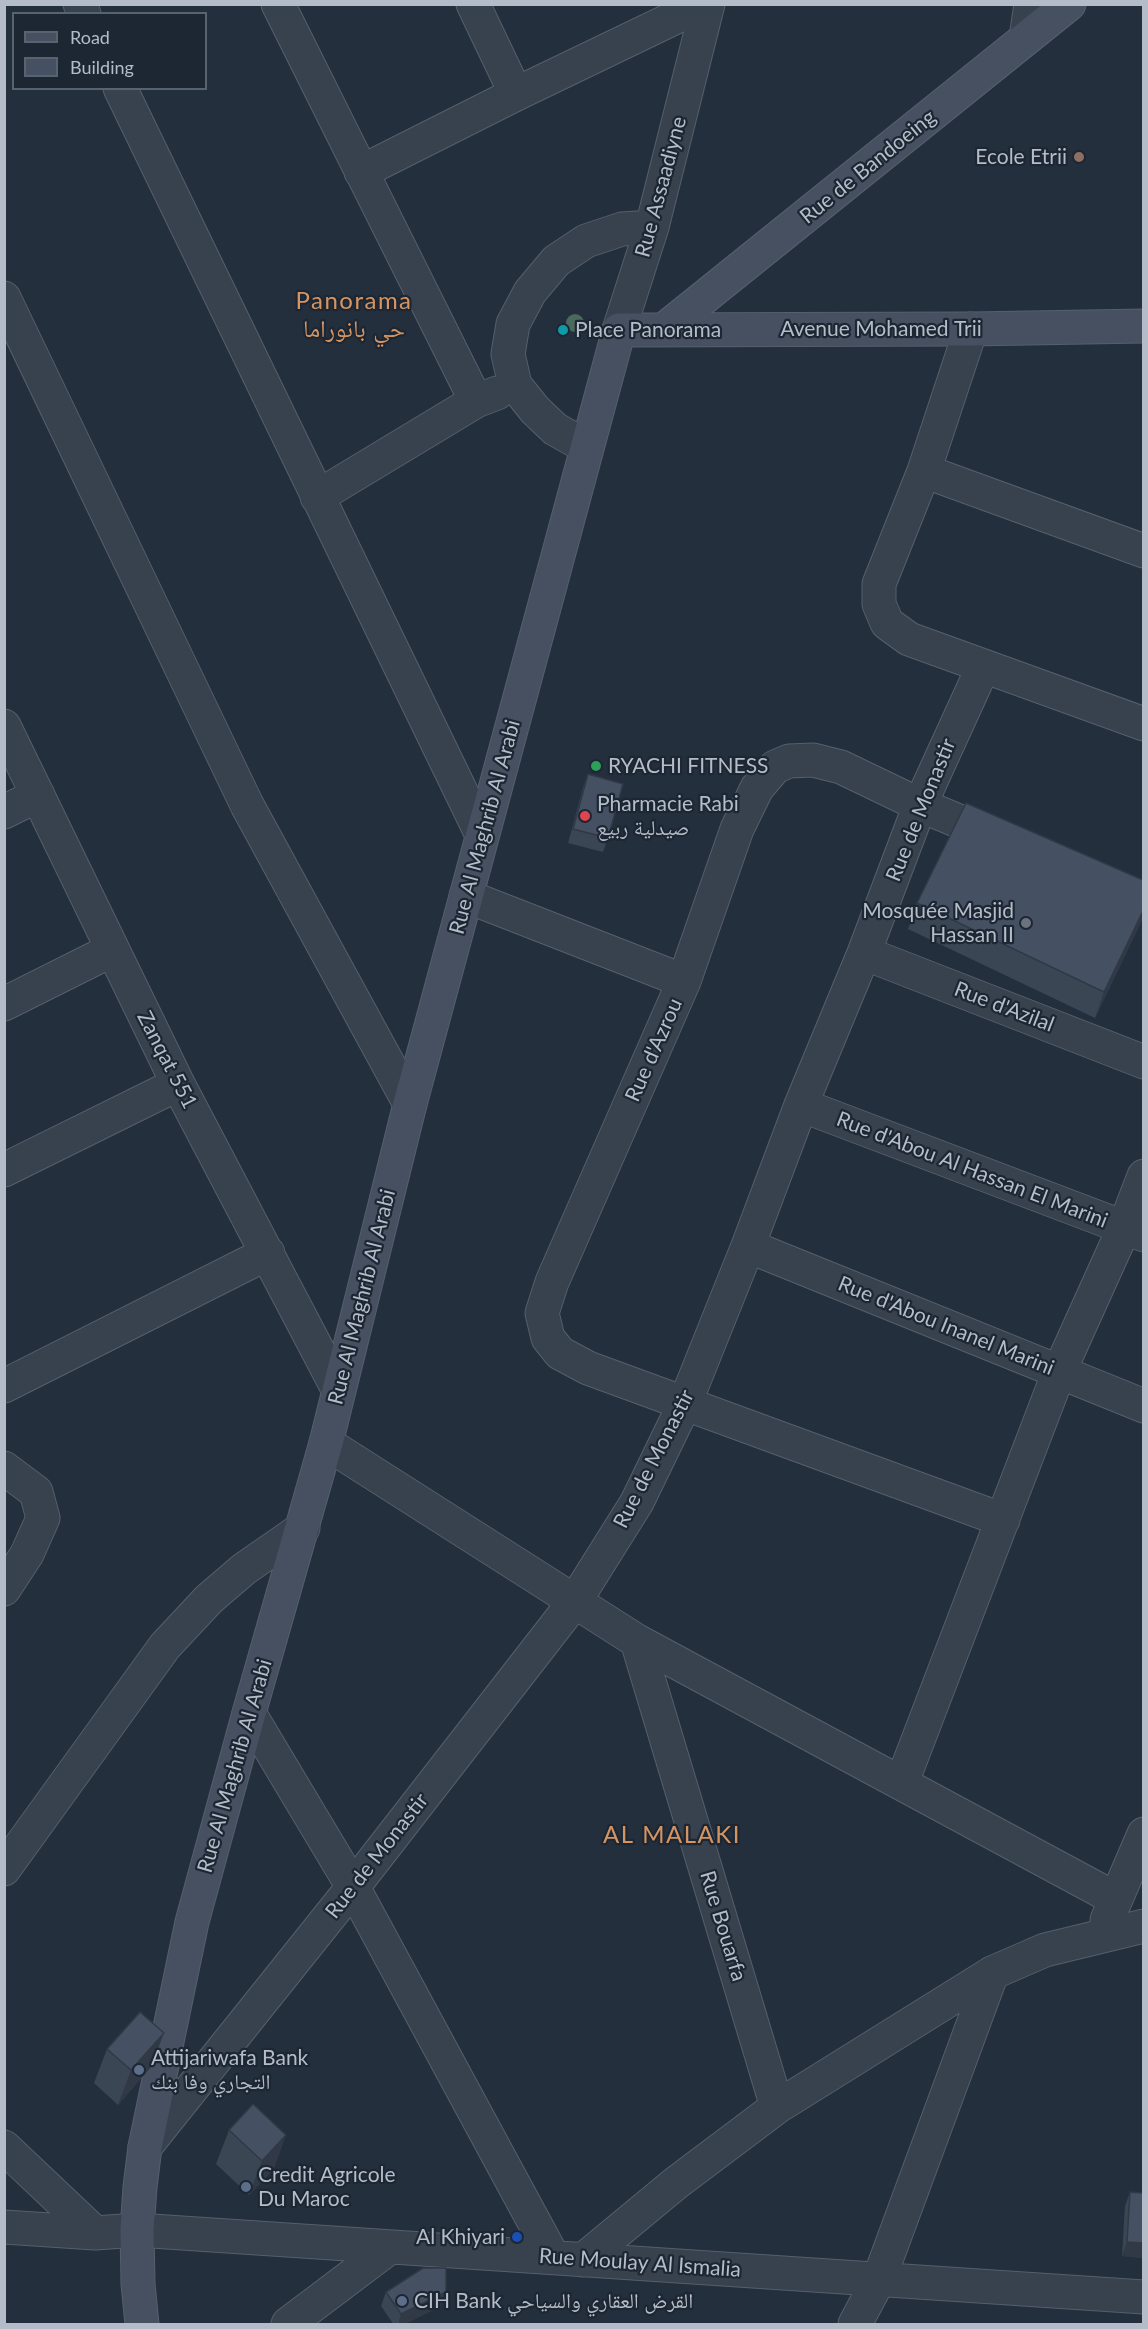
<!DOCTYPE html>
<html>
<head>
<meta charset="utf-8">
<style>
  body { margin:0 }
  #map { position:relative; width:1148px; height:2329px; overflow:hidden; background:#242f3e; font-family:Lato,sans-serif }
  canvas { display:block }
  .frame { position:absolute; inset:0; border:6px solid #b4bcc9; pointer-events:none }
  .legend { position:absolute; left:12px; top:12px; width:195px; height:78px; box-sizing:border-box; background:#1d2633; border:2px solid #59626f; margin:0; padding:8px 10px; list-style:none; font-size:18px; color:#b4bcc9 }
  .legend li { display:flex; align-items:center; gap:12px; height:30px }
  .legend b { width:30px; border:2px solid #59626f }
</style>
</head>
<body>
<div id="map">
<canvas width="1148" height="2329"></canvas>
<div class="frame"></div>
<ul class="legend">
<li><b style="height:8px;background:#465061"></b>Road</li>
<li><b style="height:16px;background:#455162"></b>Building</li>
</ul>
</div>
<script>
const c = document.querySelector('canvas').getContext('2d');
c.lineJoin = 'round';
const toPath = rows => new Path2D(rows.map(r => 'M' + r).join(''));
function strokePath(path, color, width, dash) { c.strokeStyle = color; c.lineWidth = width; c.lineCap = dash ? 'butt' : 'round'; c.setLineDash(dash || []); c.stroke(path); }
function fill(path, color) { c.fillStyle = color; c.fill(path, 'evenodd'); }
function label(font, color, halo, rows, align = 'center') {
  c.font = font + ' Lato,"Noto Naskh Arabic",sans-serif'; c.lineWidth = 4.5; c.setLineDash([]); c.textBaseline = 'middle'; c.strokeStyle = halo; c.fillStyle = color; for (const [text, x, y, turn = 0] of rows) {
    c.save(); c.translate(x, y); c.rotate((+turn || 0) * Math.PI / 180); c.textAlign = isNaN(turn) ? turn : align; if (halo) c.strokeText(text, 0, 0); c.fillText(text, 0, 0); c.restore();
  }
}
const street = toPath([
  [80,4,84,14],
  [278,4,476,401],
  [473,4,516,94],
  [1026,38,1031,4],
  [120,88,482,835],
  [361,172,516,94,703,4],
  [4,298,247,805,410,1104],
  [971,329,924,471,879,584,879,604,887,623,909,639,1144,724],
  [619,330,652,227,708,4],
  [587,447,555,429,535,410,515,385,508,354,513,324,530,292,556,261,586,241,622,229,652,227],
  [924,471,1144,551],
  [317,497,476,401,497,393],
  [4,726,178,1084,338,1389],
  [4,812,38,795],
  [999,838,920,805,841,767,813,760,789,761,775,767,757,788,737,829,684,981,552,1282,542,1313,548,1338,560,1353,588,1368,1003,1520],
  [466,896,684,981],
  [864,953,1144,1062],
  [4,1004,112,950],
  [801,1105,1144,1235],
  [4,1170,178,1084],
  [748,1246,1144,1406],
  [4,1386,268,1253],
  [326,1443,637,1641,1116,1899],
  [4,1468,36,1492,43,1518,27,1554,4,1589],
  [637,1641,777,2107],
  [249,1713,353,1887,553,2257],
  [902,1782,1059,1372,1124,1228,1144,1176],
  [4,1869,165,1646,209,1599,244,1569,303,1528],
  [1107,1920,1144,1834],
  [4,2147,95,2233],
  [145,2147,353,1887,575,1601,637,1502,685,1403,748,1246,801,1105,864,953,920,805,983,667],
  [4,2227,95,2233,137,2230,1144,2297],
  [583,2260,676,2183,777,2107,992,1973,1045,1950,1144,1926],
  [288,2324,390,2247],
  [855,2324,879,2279,992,1973]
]);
const secondary = toPath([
  [666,328,1069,4],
  [142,2324,138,2284,137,2230,140,2187,145,2147,192,1922,249,1713,326,1443,410,1104,619,330,971,329,1144,326]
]);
const trees = [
  [575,323]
];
const wall = toPath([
  [588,774,608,838,603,852,568,843,583,788],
  [917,903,1143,918,1095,1018,908,929],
  [107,2049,151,2067,118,2105,94,2083],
  [229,2130,274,2169,249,2195,216,2164],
  [1130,2192,1143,2258,1122,2256,1125,2206],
  [386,2292,441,2306,403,2325,394,2325,381,2306]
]);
const shadedWall = toPath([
  [1143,911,1143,918,1095,1018,1104,992],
  [164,2033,151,2067,118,2105,131,2070],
  [286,2135,274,2169,249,2195,262,2161],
  [1127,2242,1143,2243,1143,2258,1122,2256],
  [446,2292,441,2306,403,2325,398,2325,401,2314]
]);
const building = toPath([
  [588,774,623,784,608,838,573,829,588,774],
  [966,803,1143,880,1143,911,1104,992,917,903,966,803],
  [140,2012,164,2033,131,2070,107,2049,140,2012],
  [253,2104,286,2135,262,2161,229,2130,253,2104],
  [1130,2192,1143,2193,1143,2243,1127,2242,1130,2192],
  [423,2268,446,2268,446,2292,401,2314,386,2292,423,2268]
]);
const markers = [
  [1079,157,6,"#8d6e63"],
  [563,330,6,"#0f9aa8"],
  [596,766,6,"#2e9e5b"],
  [585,816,6,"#e0444e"],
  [1026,923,6,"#6b7280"],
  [139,2070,6,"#5c6f8a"],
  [246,2187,6,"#5c6f8a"],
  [517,2237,6,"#1a4fb4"],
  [402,2301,6,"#5c6f8a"]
];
const poiNames = [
  ["Ecole Etrii",1067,157,"right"],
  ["Place Panorama",575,330],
  ["RYACHI FITNESS",608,766],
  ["Pharmacie Rabi",597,804],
  ["صيدلية ربيع",597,828],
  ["Mosquée Masjid",1014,911,"right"],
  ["Hassan II",1014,935,"right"],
  ["Attijariwafa Bank",151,2058],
  ["التجاري وفا بنك",151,2082],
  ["Credit Agricole",258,2175],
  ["Du Maroc",258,2199],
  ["Al Khiyari",505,2237,"right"],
  ["CIH Bank القرض العقاري والسياحي",414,2301]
];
const streetNames = [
  ["Rue de Bandoeing",868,167,-39],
  ["Rue Assaadiyne",661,187,-75],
  ["Avenue Mohamed Trii",881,329],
  ["Rue de Monastir",921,810,-68],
  ["Rue Al Maghrib Al Arabi",485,827,-75],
  ["Rue d'Azilal",1004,1007,21],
  ["Rue d'Azrou",654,1050,-66],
  ["Zanqat 551",167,1060,63],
  ["Rue d'Abou Al Hassan El Marini",972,1170,21],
  ["Rue Al Maghrib Al Arabi",362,1297,-76],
  ["Rue d'Abou Inanel Marini",946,1326,22],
  ["Rue de Monastir",654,1459,-63],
  ["Rue Al Maghrib Al Arabi",235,1766,-74],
  ["Rue de Monastir",377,1856,-52],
  ["Rue Bouarfa",723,1926,73],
  ["Rue Moulay Al Ismalia",640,2263,4]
];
const quarterNames = [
  ["Panorama",354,301],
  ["حي بانوراما",354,329],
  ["AL MALAKI",672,1835]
];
strokePath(street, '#565f6c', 35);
strokePath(secondary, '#565f6c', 35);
strokePath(street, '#38414e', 33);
strokePath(secondary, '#465061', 33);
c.fillStyle = '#4b6a5d';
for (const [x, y] of trees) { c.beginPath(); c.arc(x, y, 9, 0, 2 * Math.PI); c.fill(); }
fill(wall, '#3b4654');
fill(shadedWall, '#303945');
fill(building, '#455162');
strokePath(building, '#303945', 1.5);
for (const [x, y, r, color] of markers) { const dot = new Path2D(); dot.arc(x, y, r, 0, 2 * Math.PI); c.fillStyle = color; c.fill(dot); strokePath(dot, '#1d2633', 2); }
label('21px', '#b4bcc9', '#1d2633', poiNames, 'left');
label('21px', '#b4bcc9', '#1d2633', streetNames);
c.letterSpacing = '1.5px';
label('24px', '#d59563', '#1d2633', quarterNames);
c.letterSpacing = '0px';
</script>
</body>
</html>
